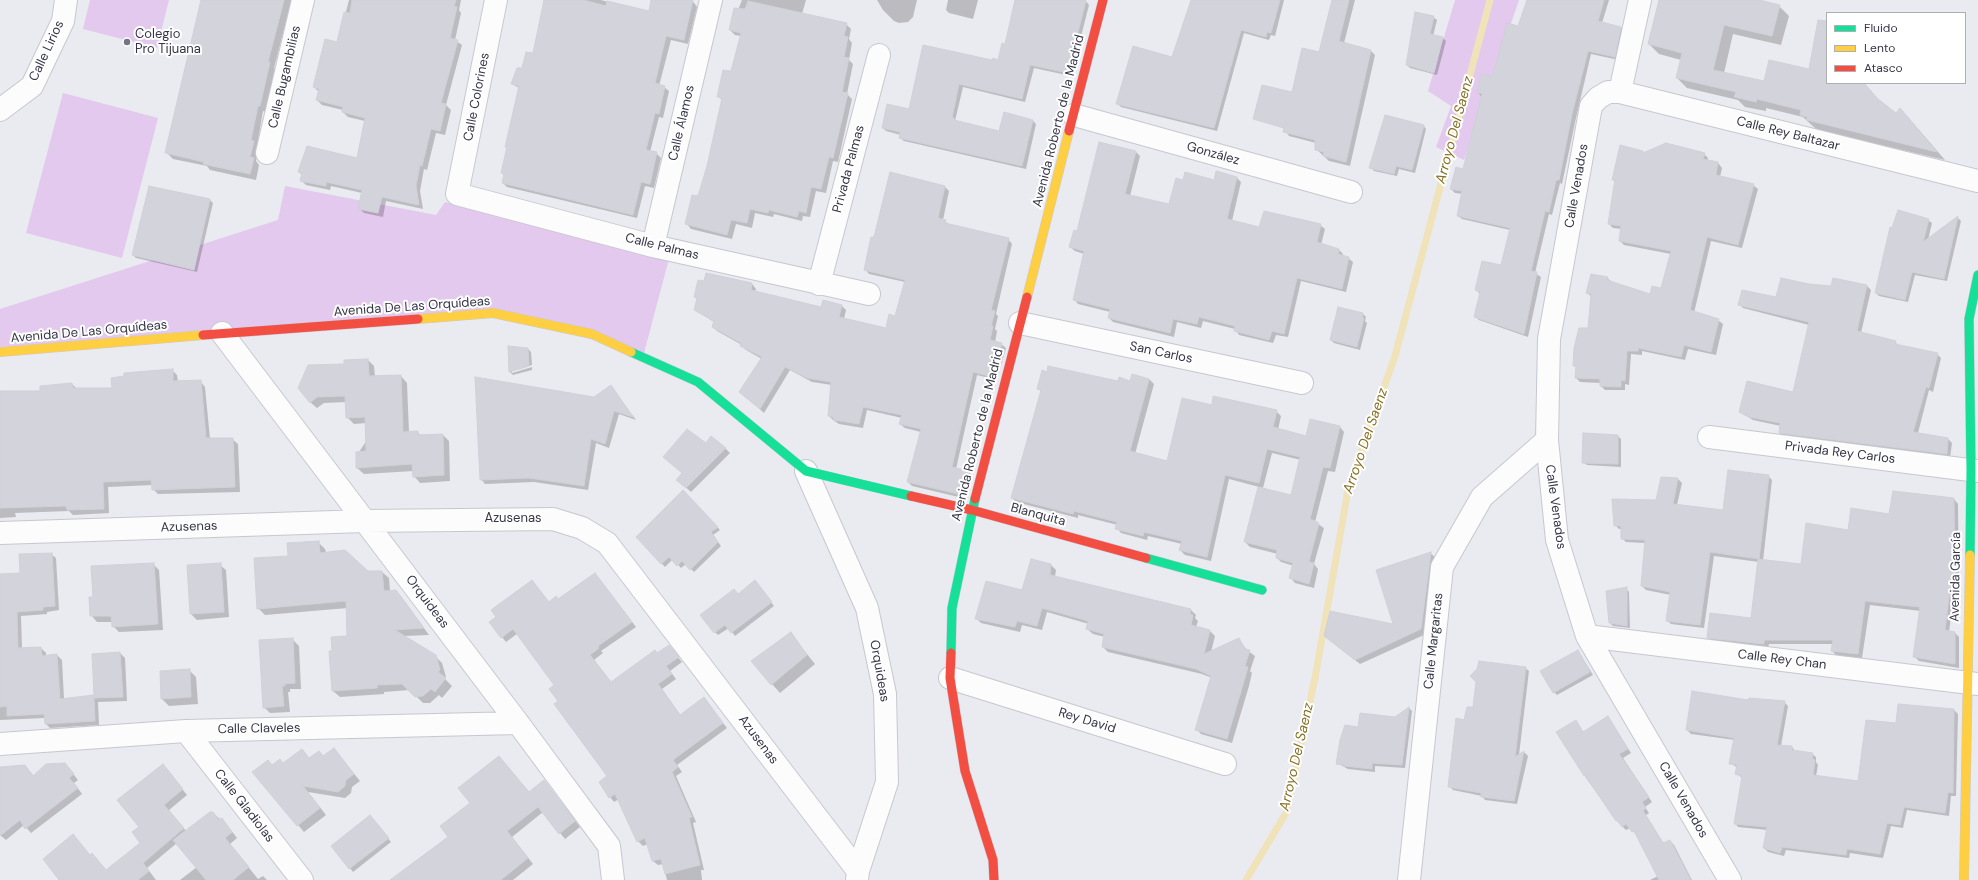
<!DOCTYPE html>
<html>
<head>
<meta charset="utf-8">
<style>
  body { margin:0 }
  #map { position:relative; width:1978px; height:880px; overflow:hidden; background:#eaeaf1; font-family:"DM Sans",sans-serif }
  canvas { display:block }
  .legend { position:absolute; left:1826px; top:12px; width:140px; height:72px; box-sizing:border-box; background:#fff; border:1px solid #aeafb5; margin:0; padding:5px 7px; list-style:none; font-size:12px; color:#353647 }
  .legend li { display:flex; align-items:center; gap:8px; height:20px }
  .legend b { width:20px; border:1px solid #aeafb5 }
</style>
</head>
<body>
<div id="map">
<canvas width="1978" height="880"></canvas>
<ul class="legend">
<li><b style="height:5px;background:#16e098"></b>Fluido</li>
<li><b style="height:5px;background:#ffcf43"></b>Lento</li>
<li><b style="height:5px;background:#f24e42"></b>Atasco</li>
</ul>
</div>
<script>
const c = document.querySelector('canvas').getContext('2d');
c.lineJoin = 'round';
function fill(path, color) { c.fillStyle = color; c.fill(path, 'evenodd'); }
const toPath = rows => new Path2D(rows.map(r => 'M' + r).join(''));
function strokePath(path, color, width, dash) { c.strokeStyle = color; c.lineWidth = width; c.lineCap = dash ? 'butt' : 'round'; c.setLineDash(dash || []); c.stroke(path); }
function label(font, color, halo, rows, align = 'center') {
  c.font = font + ' "DM Sans",sans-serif'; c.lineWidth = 4; c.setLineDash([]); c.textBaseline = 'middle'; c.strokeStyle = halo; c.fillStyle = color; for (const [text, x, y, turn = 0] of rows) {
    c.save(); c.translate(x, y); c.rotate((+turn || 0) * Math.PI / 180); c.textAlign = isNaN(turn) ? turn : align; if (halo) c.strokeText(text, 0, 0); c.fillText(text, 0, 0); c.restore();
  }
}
const green = toPath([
  [90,0,169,0,157,48,83,29],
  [1455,0,1519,0,1464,160,1436,147,1451,106,1428,91],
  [63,93,158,118,122,258,26,233],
  [285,186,436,215,445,202,669,259,644,353,499,315,0,347,0,309,278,220]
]);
const shadow = toPath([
  [203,0,298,0,294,15,288,14,274,68,275,69,266,112,263,111,257,146,259,148,256,161,259,165,256,180,210,170,207,166,173,159,167,153],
  [349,0,461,0,459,10,461,13,455,40,462,45,446,105,451,110,445,135,436,133,427,170,424,169,420,191,423,209,386,201,383,217,364,213,359,208,362,193,331,186,330,190,306,185,301,180,302,175,299,172,357,160,365,121,348,117,343,112,343,110,322,105,317,100,319,92,314,87,338,43],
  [545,0,601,0,649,13,652,0,692,0,697,7,688,44,671,40,659,86,664,87,669,91,663,118,659,117,650,152,656,153,661,158,654,188,645,186,637,218,507,187,503,183,505,176,502,173,508,148,506,146,519,88,512,84,533,55],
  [742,0,806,0,802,14,846,24,851,29,849,39,852,43,849,60,853,64,847,94,852,99,838,162,833,161,826,193,816,191,810,217,803,216,802,221,774,214,773,217,755,213,752,228,736,224,732,239,691,229,687,224,698,197,708,167,723,101,718,96,732,73,741,36,735,35,730,30],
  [877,0,917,0,913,17,908,22,899,23,894,21,883,10],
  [948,0,978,0,973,19,949,13,946,10],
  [1015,0,1085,0,1089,5,1071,76,1034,68,1025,102,963,87,955,121,1000,132,1033,121,1036,124,1026,169,904,141,900,138,901,135,886,131,883,128,909,110,993,61,999,61,1006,45],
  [1197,0,1284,0,1275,36,1271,35,1269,40,1244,33,1217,131,1121,107,1117,103,1172,58],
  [1333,0,1355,0,1344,43,1370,50,1375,55,1350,166,1329,161,1316,149,1316,143,1289,136,1282,126,1293,93,1320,53],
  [1528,0,1609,0,1602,23,1621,28,1625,32,1619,60,1591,54,1576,118,1562,184,1560,183,1552,215,1549,214,1535,273,1541,277,1528,337,1479,320,1475,316,1480,294,1476,290,1502,267,1510,230,1462,219,1458,216,1463,194,1455,193,1451,189,1464,170,1482,97,1478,93,1493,75,1519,27],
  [1660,0,1755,0,1779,6,1789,16,1781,45,1733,34,1724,73,1765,82,1810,71,1827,25,1827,83,1863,83,1881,103,1896,115,1901,109,1945,160,1817,130,1803,117,1766,108,1766,111,1745,107,1738,100,1687,88,1677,78,1681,60,1659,54,1649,44],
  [1433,17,1437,20,1433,36,1443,38,1446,41,1437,75,1410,68,1407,65],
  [1423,125,1426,129,1415,173,1399,169,1397,176,1374,171,1371,167],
  [1621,147,1645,154,1704,154,1708,158,1708,161,1718,163,1722,168,1720,177,1753,185,1758,189,1742,248,1711,241,1694,313,1718,320,1723,324,1716,355,1688,349,1685,360,1642,351,1642,355,1631,354,1629,385,1625,384,1625,390,1605,390,1601,386,1601,383,1580,382,1576,378,1577,368,1574,365,1589,329,1592,297,1587,293,1607,278,1612,282,1651,295,1662,289,1671,254,1624,245,1620,241,1622,229,1613,228,1609,224,1616,183,1613,180],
  [1136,152,1140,156,1130,196,1170,205,1184,181,1215,181,1217,173,1237,178,1241,182,1232,221,1260,229,1320,225,1325,229,1321,245,1339,250,1343,254,1342,256,1348,258,1353,262,1346,292,1301,281,1288,337,1276,335,1273,343,1239,335,1235,329,1203,321,1201,328,1177,322,1174,337,1113,322,1109,318,1110,312,1078,304,1074,299,1084,254,1075,251,1070,247,1078,232],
  [891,173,945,187,949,191,943,220,950,225,1008,239,1012,244,996,314,998,316,995,329,997,331,995,343,1001,344,1006,348,997,380,977,375,956,469,969,472,973,476,967,499,912,486,908,482,921,432,905,428,900,424,902,418,867,410,863,428,839,424,833,420,829,416,832,385,812,382,790,370,764,413,745,396,762,359,746,350,742,345,717,331,713,327,714,322,695,310,698,300,695,297,752,284,756,289,755,292,822,308,824,301,842,306,846,310,844,319,886,329,896,317,905,282,869,274,865,269,875,239],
  [210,200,213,203,197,272,136,258,133,255],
  [1958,218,1961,221,1947,281,1915,275,1908,302,1879,296,1876,293,1928,220,1932,223,1928,240],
  [1834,279,1867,286,1871,290,1861,333,1895,342,1899,346,1937,354,1941,358,1933,392,1929,390,1918,433,1948,439,1952,443,1950,458,1784,437,1780,433,1781,426,1753,420,1740,412,1794,393,1809,325,1743,308,1739,304,1777,299,1809,285,1832,288],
  [1363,314,1366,317,1365,321,1367,323,1360,350,1334,343,1331,340],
  [509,347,528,349,531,352,532,365,512,371,512,373,532,367,532,370,513,375,510,372],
  [368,360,374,366,375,377,401,376,407,383,409,432,417,432,421,436,443,435,449,441,450,481,420,483,414,476,414,471,364,474,357,468,357,455,367,440,366,423,354,424,347,417,347,402,324,403,317,408,310,402,345,365],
  [172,370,177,375,178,382,200,381,205,387,210,439,232,439,238,444,240,492,158,494,153,489,153,485,108,487,109,513,73,515,69,511,15,513,16,517,0,518,0,392,41,392,72,384,77,389,113,389],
  [1133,376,1149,379,1154,384,1135,454,1168,462,1212,406,1276,411,1281,416,1278,430,1306,437,1340,427,1344,432,1335,472,1328,471,1315,522,1324,528,1314,564,1318,569,1314,588,1295,583,1291,578,1294,566,1281,562,1277,558,1278,554,1250,547,1245,542,1292,497,1301,460,1272,453,1263,488,1229,479,1211,561,1185,555,1180,550,1182,544,1148,536,1147,540,1121,533,1117,528,1118,525,1078,515,1078,518,1016,502,1012,498,1041,392,1038,388,1131,382],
  [611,386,636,420,619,414,609,448,596,443,588,490,534,482,485,484,481,479],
  [1618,436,1621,439,1621,467,1587,465,1583,462],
  [706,444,725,448,730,453,691,492,683,485],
  [1768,476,1772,480,1763,561,1802,565,1849,531,1890,515,1954,499,1958,504,1959,586,1955,585,1949,632,1955,633,1959,637,1959,668,1919,661,1914,656,1921,611,1870,605,1862,658,1837,656,1832,651,1833,644,1769,644,1768,648,1713,642,1708,637,1752,619,1759,562,1714,556,1704,628,1671,624,1667,620,1671,595,1646,590,1642,586,1645,543,1626,542,1622,538,1622,529,1619,529,1615,525,1657,501,1678,479,1682,483,1677,505,1723,511],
  [683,491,720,530,713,535,721,546,694,572,686,564,681,568,673,559,665,567,637,537],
  [318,542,325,549,326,553,367,572,382,572,389,578,390,591,395,591,402,598,429,635,404,636,435,656,442,663,446,677,445,679,452,686,442,698,439,695,430,703,423,703,410,690,384,692,384,694,340,697,333,691,333,652,349,637,348,608,265,615,258,608,290,557],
  [1430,553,1435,557,1426,634,1360,664,1330,640,1395,625],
  [51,554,56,558,59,610,47,612,47,614,21,616,22,649,41,648,46,653,46,656,57,655,62,660,64,699,95,696,120,653,125,658,127,701,98,702,99,725,50,728,46,724,45,718,0,720,0,580,21,579],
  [153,564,159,570,163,630,119,632,113,626,113,622,97,622,91,615,94,598],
  [220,565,226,570,229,617,197,620,191,614],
  [1051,565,1056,570,1055,577,1191,610,1196,615,1195,618,1198,621,1196,627,1210,631,1215,636,1211,652,1239,640,1247,650,1255,656,1250,671,1252,673,1249,686,1232,743,1201,734,1196,729,1212,678,1202,674,1108,652,1103,647,1105,637,1093,634,1087,629,1089,624,1047,612,1042,630,1022,625,1020,632,981,623,976,618,1023,591],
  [599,579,636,627,601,651,603,653,594,660,612,683,657,654,673,651,682,662,670,671,676,679,662,689,681,716,704,699,727,728,677,765,682,772,676,776,696,822,693,823,704,870,701,870,702,880,667,880,663,864,658,865,653,861,648,844,643,846,638,841,619,799,614,802,610,797,609,776,560,701,556,685,518,633,506,642,502,637,549,603,559,600],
  [755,581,774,606,735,636,729,628,718,635,715,632,738,595],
  [1626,588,1629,592,1630,628,1613,626,1610,623],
  [790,633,815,664,780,693,772,684],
  [292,639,299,646,301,689,290,689,290,692,288,692,290,712,270,713,264,707],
  [1578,651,1593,675,1557,695,1554,692],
  [1525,668,1529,671,1519,755,1524,752,1528,756,1517,804,1485,800,1482,796,1453,790,1449,786,1465,721,1474,708],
  [189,670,196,677,198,704,169,706,162,699,161,672],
  [1749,701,1784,702,1788,706,1781,746,1792,747,1795,751,1812,754,1816,757,1816,762,1818,765,1816,776,1859,782,1896,724,1954,710,1958,714,1956,796,1951,796,1949,816,1907,810,1903,828,1891,826,1883,858,1850,853,1849,858,1786,850,1784,856,1768,852,1764,848,1768,830,1738,827,1735,823,1743,778,1736,774,1738,768,1730,763,1735,740,1691,734,1687,730],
  [1409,708,1412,711,1405,768,1375,766,1375,772,1348,769,1337,763,1359,729,1396,718],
  [1608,718,1631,753,1623,758,1652,802,1645,807,1649,813,1646,815,1664,844,1670,841,1674,845,1692,880,1650,880,1658,876,1637,835,1630,828,1626,830,1616,820,1584,775,1575,721,1584,733],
  [334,749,360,781,352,787,351,793,345,798,308,792,326,815,304,832,254,772,284,764,302,750,310,759,319,752,324,757],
  [27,769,34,776,70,770,78,780,74,783,82,794,31,833,24,825,6,840,0,835,0,791],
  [168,771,187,795,169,810,186,831,213,813,227,825,237,838,230,844,258,879,263,876,267,880,180,880,197,867,177,843,147,868,156,880,62,880,92,854,106,871,142,843,140,827],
  [544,781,580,827,565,839,543,812,512,837,533,864,513,880,393,880,449,837,472,803,529,793],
  [373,819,391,842,353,872,350,868]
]);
const stream = toPath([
  [1246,880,1286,813,1315,678,1348,490,1395,356,1490,0]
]);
const building = toPath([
  [201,0,284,0,268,62,270,62,260,106,258,106,251,140,254,141,250,157,254,158,250,174,203,164,204,162,165,153,201,0],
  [352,0,456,0,454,6,457,7,450,38,458,40,441,103,446,104,440,131,431,129,422,166,420,165,416,186,419,205,382,197,378,213,358,209,362,190,326,182,326,186,300,181,302,173,298,172,307,146,357,158,365,118,342,112,343,107,316,100,319,89,313,87,325,39,337,42,344,12,350,13,352,0],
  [544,0,583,0,606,6,607,1,649,11,651,0,693,0,684,40,666,36,655,83,665,86,659,114,655,113,646,150,657,152,650,184,641,182,633,215,502,183,504,174,501,173,507,147,505,147,519,86,511,84,517,68,522,68,526,52,533,53,544,0],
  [1015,0,1086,0,1068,73,1030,65,1022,99,959,84,952,118,954,118,954,120,999,131,1004,112,1033,120,1022,166,899,138,900,132,882,128,887,104,909,109,923,45,992,60,993,58,998,60,1002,43,1005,44,1015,0],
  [1191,0,1280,0,1271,33,1267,32,1266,37,1241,30,1214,128,1116,104,1133,46,1172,57,1191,0],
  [1332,0,1349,0,1339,41,1371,50,1346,162,1323,156,1324,152,1315,150,1315,140,1283,132,1284,128,1253,119,1262,85,1292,92,1302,48,1319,52,1332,0],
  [1527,0,1604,0,1598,21,1621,27,1615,57,1588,51,1572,114,1559,180,1556,180,1549,212,1545,211,1531,271,1537,272,1524,334,1474,317,1480,292,1475,290,1482,261,1501,265,1510,228,1457,216,1462,191,1450,189,1456,167,1463,169,1482,94,1477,93,1481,74,1491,76,1493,75,1507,23,1518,26,1527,0],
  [1659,0,1759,0,1780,5,1772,36,1724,25,1713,70,1764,81,1769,60,1809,69,1818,20,1827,21,1827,83,1864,83,1878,99,1896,113,1900,108,1937,152,1807,120,1807,117,1800,115,1801,110,1757,99,1756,102,1734,97,1736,92,1676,78,1682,53,1648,44,1659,0],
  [748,1,847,23,844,36,848,37,844,57,849,58,842,92,848,93,833,158,829,157,821,189,811,187,806,213,799,211,797,217,769,210,768,213,750,209,747,223,731,220,727,235,685,224,692,195,698,196,707,166,722,98,717,97,723,70,731,71,741,33,729,30,734,8,745,9,748,1],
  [1415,12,1434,16,1430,34,1443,37,1434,73,1406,65,1415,12],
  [1385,115,1424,125,1412,170,1396,166,1394,174,1369,168,1385,115],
  [1099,142,1136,151,1125,194,1169,204,1176,178,1183,180,1185,172,1214,180,1216,171,1237,177,1227,219,1259,227,1264,211,1321,224,1317,242,1339,249,1338,254,1349,257,1342,289,1297,278,1284,334,1272,331,1269,340,1234,331,1235,326,1199,317,1197,324,1173,319,1170,333,1108,318,1110,309,1073,300,1084,251,1069,247,1074,230,1077,231,1099,142],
  [1666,143,1705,153,1703,159,1718,162,1716,175,1754,184,1738,245,1707,237,1690,310,1719,319,1711,352,1684,345,1681,357,1638,348,1638,351,1627,351,1625,381,1621,380,1621,387,1600,386,1600,379,1575,378,1576,366,1573,366,1574,348,1579,328,1588,328,1591,294,1586,293,1591,274,1608,277,1607,280,1650,294,1652,286,1661,288,1671,251,1619,241,1621,226,1608,224,1615,179,1612,180,1620,145,1643,151,1643,153,1666,143],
  [890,172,945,186,938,218,946,220,945,223,1009,238,991,310,995,311,991,326,993,326,990,340,1002,343,993,377,973,372,952,467,969,471,963,495,907,482,921,429,899,424,902,415,863,407,859,424,834,420,833,417,828,416,831,382,807,378,785,367,760,409,739,392,762,357,740,346,741,343,712,327,714,321,694,310,697,298,694,297,698,280,704,281,706,273,752,283,751,290,821,307,823,300,842,305,839,317,886,328,889,314,895,316,905,280,864,270,871,237,874,237,890,172],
  [149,186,210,199,194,270,132,255,149,186],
  [1898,210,1929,219,1923,242,1958,216,1944,279,1912,272,1905,300,1875,293,1890,227,1892,228,1898,210],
  [1781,278,1809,284,1831,286,1833,278,1867,285,1857,331,1896,341,1895,344,1938,353,1929,388,1926,387,1913,432,1948,438,1947,454,1779,433,1780,423,1749,417,1739,412,1747,381,1793,392,1809,322,1738,305,1742,290,1776,297,1781,278],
  [1338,307,1363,313,1362,318,1364,318,1357,347,1330,340,1338,307],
  [508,346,528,348,529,366,509,372,508,346],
  [368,359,369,376,401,375,403,432,418,431,418,435,443,434,444,475,413,477,412,464,356,468,356,452,366,451,365,417,346,418,345,396,317,397,310,403,298,388,308,365,344,364,344,360,368,359],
  [1048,366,1118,381,1119,377,1130,381,1132,374,1149,379,1130,451,1167,461,1182,398,1212,405,1213,396,1277,410,1273,427,1306,436,1310,419,1340,426,1330,468,1323,467,1310,519,1319,523,1309,562,1314,563,1309,584,1289,578,1293,563,1276,558,1277,550,1244,542,1258,487,1291,495,1300,457,1267,449,1259,483,1225,475,1207,557,1179,550,1182,541,1144,532,1143,536,1115,529,1117,522,1074,511,1073,514,1011,498,1041,390,1037,389,1042,370,1047,372,1048,366],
  [173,369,173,381,201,380,206,438,233,438,235,487,152,490,151,480,103,482,104,509,67,510,66,506,0,508,0,391,40,391,40,386,72,383,73,388,112,388,111,378,124,376,124,373,173,369],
  [475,377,594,397,611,385,633,417,614,411,605,444,591,439,584,486,529,478,480,480,475,377],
  [687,429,706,443,711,436,726,448,686,488,676,480,682,473,663,457,687,429],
  [1583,433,1618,435,1618,464,1582,463,1583,433],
  [1728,470,1769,475,1759,559,1710,552,1700,625,1666,621,1670,592,1641,586,1645,540,1621,539,1621,526,1614,526,1612,499,1656,500,1661,477,1678,478,1673,504,1723,510,1728,470],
  [683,490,718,527,711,532,718,542,690,570,682,561,677,566,669,557,661,564,636,537,683,490],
  [1893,491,1954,498,1955,582,1951,581,1945,630,1955,632,1955,664,1913,657,1920,607,1865,601,1858,654,1831,651,1833,640,1764,640,1764,644,1707,638,1710,613,1751,618,1758,559,1801,564,1806,523,1848,530,1851,508,1889,514,1893,491],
  [319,541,320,553,345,550,368,571,382,571,384,591,396,590,424,628,395,630,436,655,440,670,438,672,446,678,435,692,431,689,423,696,415,697,402,684,377,685,377,688,332,691,329,651,332,651,331,637,347,636,346,601,257,609,254,558,288,556,287,543,319,541],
  [1431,552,1421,629,1355,660,1324,636,1330,611,1393,624,1376,570,1431,552],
  [52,553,55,606,43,607,43,610,17,612,18,648,41,647,42,656,57,654,60,699,94,695,92,654,120,652,123,697,94,698,95,721,45,724,44,714,7,716,7,706,0,707,0,574,20,573,19,554,52,553],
  [1031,559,1051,564,1050,575,1191,609,1190,614,1193,615,1191,625,1210,630,1204,654,1239,638,1245,649,1250,650,1245,666,1248,667,1244,681,1227,739,1195,730,1211,676,1196,669,1102,647,1104,634,1086,629,1088,621,1042,608,1037,626,1017,621,1015,627,975,619,986,581,1022,590,1031,559],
  [154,563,158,624,112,627,111,616,90,616,89,597,93,597,91,566,154,563],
  [221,563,224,612,190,614,187,565,221,563],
  [595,573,632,622,598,646,599,648,590,655,611,682,655,650,657,653,669,645,679,657,666,666,672,674,658,684,680,715,704,697,723,723,673,760,678,767,672,772,692,817,689,818,700,865,665,874,661,859,652,861,645,838,637,842,615,794,609,798,599,782,607,776,554,704,558,701,549,689,554,685,513,629,501,638,489,622,496,617,491,610,532,580,549,602,556,596,558,599,595,573],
  [755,580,772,602,731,633,725,625,714,633,700,615,734,589,738,594,755,580],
  [1627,587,1627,626,1609,623,1606,591,1627,587],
  [791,632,807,655,771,685,751,661,791,632],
  [293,638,295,683,284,684,285,686,282,686,284,706,263,708,259,640,293,638],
  [1578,650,1590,672,1553,693,1540,671,1578,650],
  [1479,661,1526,667,1515,757,1524,751,1514,801,1481,797,1481,793,1448,787,1456,718,1464,720,1467,707,1473,707,1476,682,1470,676,1477,669,1479,661],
  [190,669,191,697,161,699,160,671,190,669],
  [1692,691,1748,700,1749,698,1785,701,1777,745,1792,746,1792,750,1813,753,1812,759,1815,760,1813,775,1858,781,1866,720,1896,723,1898,704,1954,709,1953,793,1948,792,1945,813,1904,807,1900,825,1887,823,1880,854,1847,849,1846,855,1782,847,1780,853,1763,848,1767,827,1734,824,1742,776,1735,774,1737,765,1729,764,1734,738,1686,730,1692,691],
  [1409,707,1402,765,1372,763,1372,769,1344,766,1344,765,1336,764,1340,740,1345,725,1358,727,1360,713,1395,717,1409,707],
  [1608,716,1628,749,1619,754,1649,797,1642,802,1646,808,1643,811,1663,843,1670,840,1691,880,1659,880,1634,831,1632,832,1626,824,1622,827,1617,820,1616,821,1585,775,1584,776,1556,732,1576,720,1583,732,1608,716],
  [334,748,354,774,346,780,345,786,338,792,303,786,320,808,297,826,252,772,268,760,272,765,280,759,283,763,302,749,309,758,319,751,323,756,334,748],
  [499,756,529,792,544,780,575,821,559,834,538,807,507,831,528,858,501,880,390,880,448,837,440,826,470,803,458,788,499,756],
  [65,763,74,774,69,778,78,788,25,829,20,820,0,836,0,767,25,765,33,776,46,764,65,763],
  [163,764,183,789,164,805,184,828,143,863,149,871,138,880,59,880,43,859,73,834,90,855,92,853,106,870,140,843,132,832,139,827,117,800,163,764],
  [210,812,213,812,219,820,222,818,232,832,225,838,249,867,233,880,206,880,173,840,210,812],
  [370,815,389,838,349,869,331,846,370,815]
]);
const street = toPath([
  [496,0,457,194,653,246,869,294],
  [1620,92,1640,0],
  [0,110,32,86,63,21,66,0],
  [1074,115,1351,192],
  [267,153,303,0],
  [653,246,711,0],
  [819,284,879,55],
  [1020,323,1302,383],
  [222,333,518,723,609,846,613,880],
  [1709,437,1978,471],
  [806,471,867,608,885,694,887,782,858,871,857,880],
  [0,533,365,521,553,519,582,528,607,543,858,871],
  [1587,636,1978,684],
  [950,678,1225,764],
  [186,731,302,880],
  [0,744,186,731,518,723],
  [1409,880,1442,567,1482,497,1547,440],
  [1730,880,1587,636,1557,540,1547,440,1549,339,1591,106,1598,98,1608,92,1620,92,1978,181]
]);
const fast = toPath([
  [631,352,698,382,806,471,911,496],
  [1970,555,1971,470,1969,319,1978,275],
  [1146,558,1262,590],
  [951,653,952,608,975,499]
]);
const slow = toPath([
  [1027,297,1069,131],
  [418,319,493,313,592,334,631,352],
  [0,352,203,335],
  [1964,880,1970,555]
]);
const jam = toPath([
  [1069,131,1103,0],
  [203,335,418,319],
  [911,496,972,510,1146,558],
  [975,499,1027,297],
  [951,653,950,678,965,771,993,860,994,880]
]);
const markers = [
  [127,42,4,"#747582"]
];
const poiNames = [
  ["Colegio",135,35],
  ["Pro Tijuana",135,50]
];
const streetNames = [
  ["Calle Lirios",47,51,-65],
  ["Calle Bugambilias",285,77,-77],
  ["Calle Colorines",477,97,-79],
  ["Avenida Roberto de la Madrid",1059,121,-76],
  ["Calle Álamos",682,123,-77],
  ["Calle Rey Baltazar",1788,134,14],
  ["González",1213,154,16],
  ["Privada Palmas",849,169,-75],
  ["Calle Venados",1577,186,-80],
  ["Calle Palmas",662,247,14],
  ["Avenida De Las Orquídeas",412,307,-4],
  ["Avenida De Las Orquídeas",89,332,-5],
  ["San Carlos",1161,353,12],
  ["Avenida Roberto de la Madrid",978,435,-76],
  ["Privada Rey Carlos",1840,453,7],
  ["Calle Venados",1555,507,82],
  ["Blanquita",1038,515,15],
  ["Azusenas",513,519],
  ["Azusenas",189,527,-2],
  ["Avenida García",1956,577,-89],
  ["Orquideas",427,602,53],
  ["Calle Margaritas",1434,641,-84],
  ["Calle Rey Chan",1782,660,7],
  ["Orquideas",879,671,80],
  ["Rey David",1087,721,17],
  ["Calle Claveles",259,729,-1],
  ["Azusenas",758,740,53],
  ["Calle Venados",1683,800,60],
  ["Calle Gladiolas",244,806,52]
];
const waterNames = [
  ["Arroyo Del Saenz",1455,130,-75],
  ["Arroyo Del Saenz",1366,441,-71],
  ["Arroyo Del Saenz",1297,757,-77]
];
fill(green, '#e3c9ed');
fill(shadow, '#0003');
strokePath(stream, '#f0e2b9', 7);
fill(building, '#d2d3db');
strokePath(building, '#d0d0d9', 1);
strokePath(street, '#c7c7cf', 24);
strokePath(fast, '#cac9da', 10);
strokePath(slow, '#cac9da', 10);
strokePath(jam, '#cac9da', 10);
strokePath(street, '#fcfcfd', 22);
strokePath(fast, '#16e098', 9);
strokePath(slow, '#ffcf43', 9);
strokePath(jam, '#f24e42', 9);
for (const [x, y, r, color] of markers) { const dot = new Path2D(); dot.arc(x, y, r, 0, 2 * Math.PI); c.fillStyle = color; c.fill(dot); strokePath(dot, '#fff', 1.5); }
label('13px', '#353647', '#fff', poiNames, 'left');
label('13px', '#353647', '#fff', streetNames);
label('italic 14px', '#867022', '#fff', waterNames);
</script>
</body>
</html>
